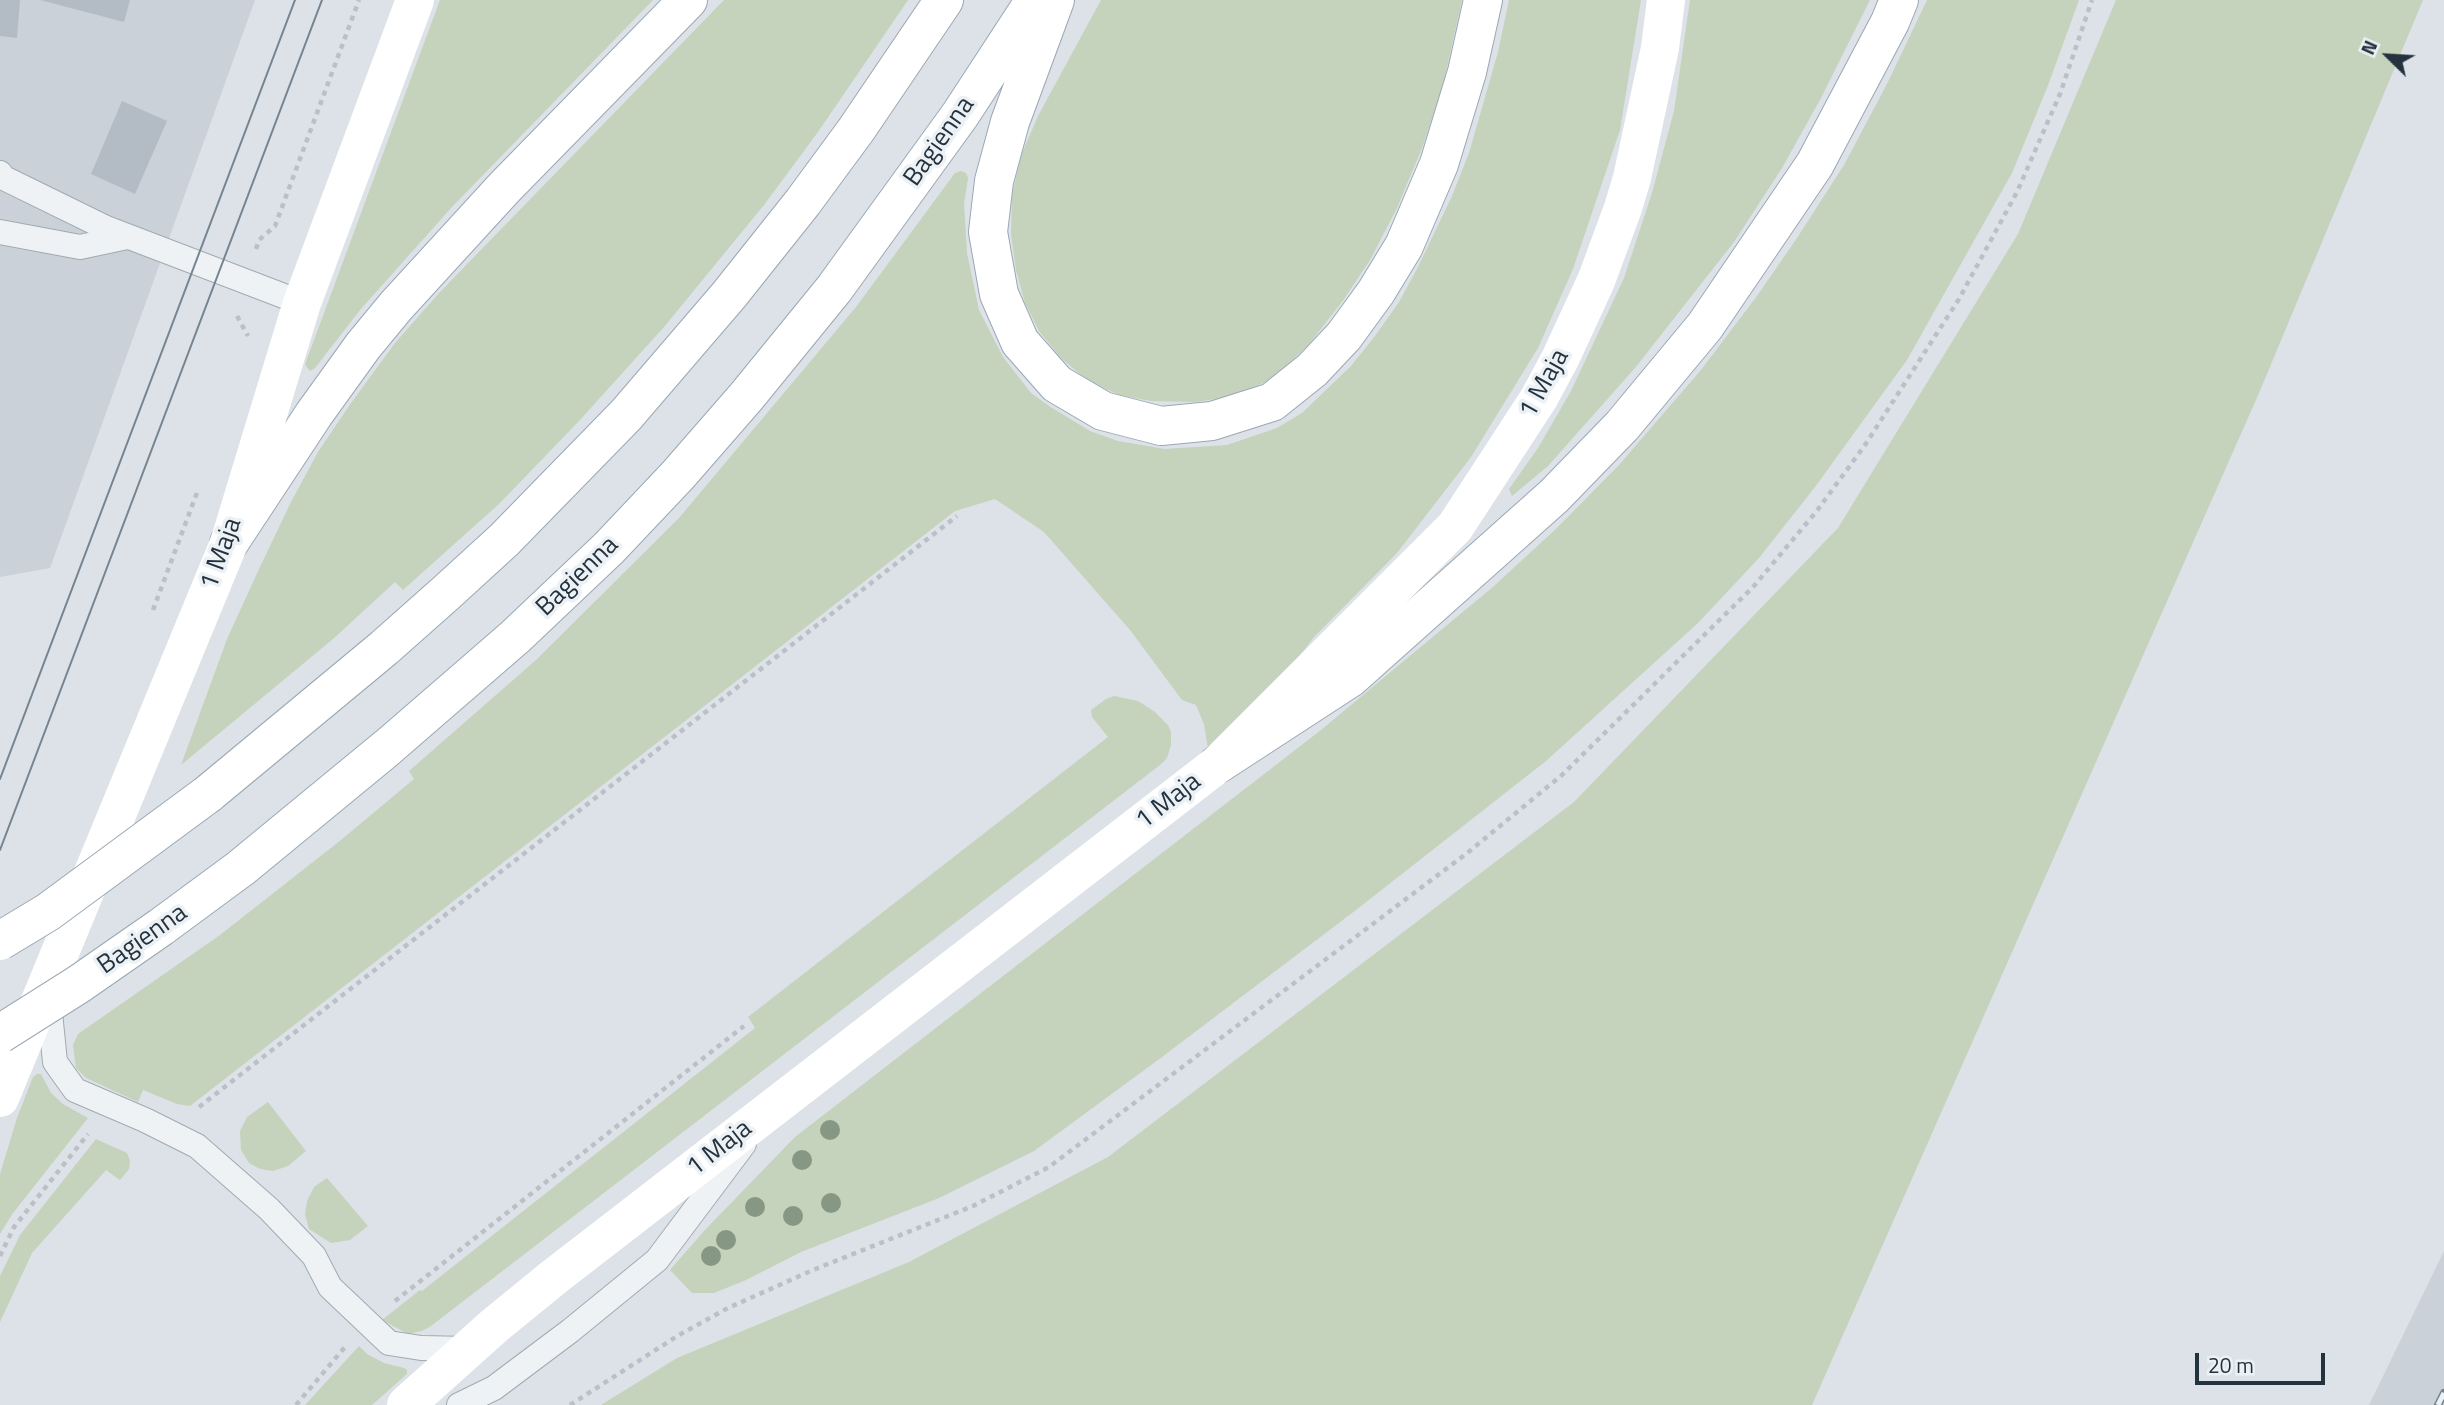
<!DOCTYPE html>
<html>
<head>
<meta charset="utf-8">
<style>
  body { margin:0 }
  #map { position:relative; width:2444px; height:1405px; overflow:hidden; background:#dce2e7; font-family:"Titillium Web",sans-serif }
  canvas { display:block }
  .north { position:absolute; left:2353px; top:21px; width:70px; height:70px; -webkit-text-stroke:5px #ebf1f5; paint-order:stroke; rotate:294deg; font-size:19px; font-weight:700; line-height:28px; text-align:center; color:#24323e }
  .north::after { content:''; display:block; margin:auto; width:24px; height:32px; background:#24323e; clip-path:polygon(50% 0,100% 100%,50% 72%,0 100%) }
  .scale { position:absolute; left:2195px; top:1353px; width:130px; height:32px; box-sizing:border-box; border:4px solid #24323e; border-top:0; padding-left:9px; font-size:21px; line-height:24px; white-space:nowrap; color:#24323e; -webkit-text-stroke:5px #ebf1f5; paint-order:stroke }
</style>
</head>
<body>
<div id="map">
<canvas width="2444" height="1405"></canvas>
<div class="north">N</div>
<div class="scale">20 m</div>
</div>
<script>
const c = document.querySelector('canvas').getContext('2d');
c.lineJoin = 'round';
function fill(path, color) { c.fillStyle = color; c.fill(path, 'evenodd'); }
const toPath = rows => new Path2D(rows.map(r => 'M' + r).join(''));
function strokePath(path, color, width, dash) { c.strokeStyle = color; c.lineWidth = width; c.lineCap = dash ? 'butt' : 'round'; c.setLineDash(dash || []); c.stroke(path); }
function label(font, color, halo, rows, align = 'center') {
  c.font = font + ' "Titillium Web",sans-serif'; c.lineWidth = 7; c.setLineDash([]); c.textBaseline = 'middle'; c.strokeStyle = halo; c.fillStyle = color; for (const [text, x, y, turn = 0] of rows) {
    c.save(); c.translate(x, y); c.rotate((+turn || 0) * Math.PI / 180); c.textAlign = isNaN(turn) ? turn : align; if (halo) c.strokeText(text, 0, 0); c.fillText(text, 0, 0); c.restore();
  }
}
const built = toPath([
  [0,0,255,0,50,568,0,577],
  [2444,1251,2444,1405,2369,1405]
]);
const green = toPath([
  [440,0,653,0,451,208,360,310,315,368,310,371,305,365,307,359],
  [724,0,908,0,818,132,764,205,664,327,579,421,500,503,403,590,395,582,333,639,181,765,227,639,259,569,291,502,318,452,351,403,395,343,439,293],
  [1101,0,1462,0,1442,90,1422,148,1397,208,1370,260,1342,302,1309,344,1275,377,1236,396,1195,402,1151,401,1119,395,1087,380,1061,358,1039,331,1025,303,1016,270,1011,234,1012,194,1022,153,1038,116],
  [1509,0,1641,0,1620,130,1573,269,1538,348,1471,457,1397,553,1314,637,1277,685,1208,749,1204,724,1196,705,1182,700,1130,630,1044,532,995,499,955,511,190,1106,177,1104,143,1090,138,1102,86,1078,76,1068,73,1045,78,1034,220,935,341,840,414,779,409,771,536,660,679,518,856,307,955,173,961,171,966,173,968,178,964,204,967,253,979,310,1003,357,1031,393,1049,406,1090,431,1118,441,1165,449,1227,445,1277,428,1302,413,1351,366,1375,336,1399,302,1418,267,1452,196,1469,153,1498,52],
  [1690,0,1870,0,1821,98,1782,168,1734,242,1635,368,1548,466,1512,496,1509,489,1538,448,1571,391,1624,278,1652,193,1674,111],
  [1927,0,2079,0,2047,88,2012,173,1907,360,1815,487,1759,558,1698,623,1546,761,1356,910,1162,1057,1034,1151,939,1198,801,1252,746,1280,714,1293,692,1293,670,1270,704,1231,795,1137,1321,730,1494,586,1558,527,1619,465,1701,370,1757,296,1797,238,1844,165,1888,82],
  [2116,0,2423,0,2259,393,1812,1405,601,1405,677,1358,909,1262,1108,1157,1574,802,1838,528,2018,234],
  [1114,696,1138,701,1155,712,1168,725,1171,732,1171,745,1167,758,1160,765,431,1326,422,1331,408,1334,382,1320,420,1290,422,1291,755,1028,748,1017,1108,737,1092,717,1091,710,1106,699],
  [37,1074,41,1074,51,1093,63,1104,88,1118,13,1213,0,1234,0,1174,17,1118,33,1077],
  [268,1102,306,1151,288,1166,273,1171,260,1169,249,1163,241,1150,240,1131,247,1117],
  [96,1139,127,1153,130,1161,129,1169,120,1180,106,1170,32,1253,0,1322,0,1276,20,1235],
  [327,1178,368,1226,350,1240,331,1243,309,1229,305,1214,307,1201,314,1187],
  [359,1346,367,1354,384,1363,404,1368,407,1370,407,1374,372,1405,305,1405]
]);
const building = toPath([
  [0,0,20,0,17,38,0,36],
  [40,0,130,0,124,22],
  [122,101,167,121,135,194,91,174]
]);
const path = toPath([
  [256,249,259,240,275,226,359,0],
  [237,316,248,336],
  [153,610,198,490],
  [199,1107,957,516],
  [0,1256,14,1227,88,1134],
  [395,1301,744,1026],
  [296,1405,345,1347],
  [570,1405,679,1335,728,1308,813,1270,973,1206,1049,1167,1466,854,1562,775,1754,586,1816,512,1865,445,1959,299,2017,192,2060,94,2092,0]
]);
const lane = toPath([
  [0,173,4,178,106,228,302,303],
  [0,232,80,247,127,237],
  [48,993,55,1062,75,1090,145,1120,197,1146,269,1209,314,1256,330,1287,389,1343,421,1348,468,1349],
  [459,1405,494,1388,570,1331,657,1260,744,1144]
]);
const secondary = toPath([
  [0,1098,229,543,302,303,415,0],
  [406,1405,494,1326,554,1277,1218,764,1455,527,1539,398,1560,359,1596,281,1623,208,1632,178,1660,48,1666,0]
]);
const primary = toPath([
  [1055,0,1010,122,994,181,988,232,999,294,1020,342,1057,384,1103,411,1161,426,1212,421,1272,402,1312,370,1344,336,1376,292,1404,246,1439,164,1467,72,1483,0],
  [229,543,314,414,363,346,396,306,504,188,688,0],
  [1218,764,1350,678,1554,496,1622,426,1705,326,1815,164,1890,22,1899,0],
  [208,794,384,648,446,593,504,540,626,415,729,295,803,202,856,130,944,0],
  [161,927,241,868,388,747,515,637,609,548,678,475,746,397,834,289,960,115,1035,0]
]);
const tram = toPath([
  [0,779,295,0],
  [0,850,322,0]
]);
const rail = toPath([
  [2438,1405,2444,1393]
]);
const primaryBridge = toPath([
  [0,941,48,912,208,794],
  [0,1034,79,984,161,927]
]);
const trees = [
  [830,1130],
  [802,1160],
  [831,1203],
  [755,1207],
  [793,1216],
  [726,1240],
  [711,1256]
];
const streetNames = [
  ["Bagienna",940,142,-55],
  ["1 Maja",1545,384,-61],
  ["1 Maja",222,554,-70],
  ["Bagienna",578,577,-44],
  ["1 Maja",1169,802,-38],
  ["Bagienna",143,940,-35],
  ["1 Maja",720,1149,-38]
];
fill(built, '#cad1d9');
fill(green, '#c5d2bc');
fill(building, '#b3bcc4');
strokePath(lane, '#a1aab1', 26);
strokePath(primary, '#9aa8b4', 40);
strokePath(path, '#bac0c5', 4.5, [5, 5]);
strokePath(lane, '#eff2f5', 24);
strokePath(secondary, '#fff', 38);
strokePath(primary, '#fff', 38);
strokePath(tram, '#748492', 2);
strokePath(rail, '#748492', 8);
strokePath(rail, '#ebf1f5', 5, [16]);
strokePath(primaryBridge, '#9aa8b4', 40, []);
strokePath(primaryBridge, '#fff', 38);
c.fillStyle = '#869883';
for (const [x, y] of trees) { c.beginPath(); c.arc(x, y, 10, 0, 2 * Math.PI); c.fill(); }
label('26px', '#24323e', '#ebf1f5', streetNames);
</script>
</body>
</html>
